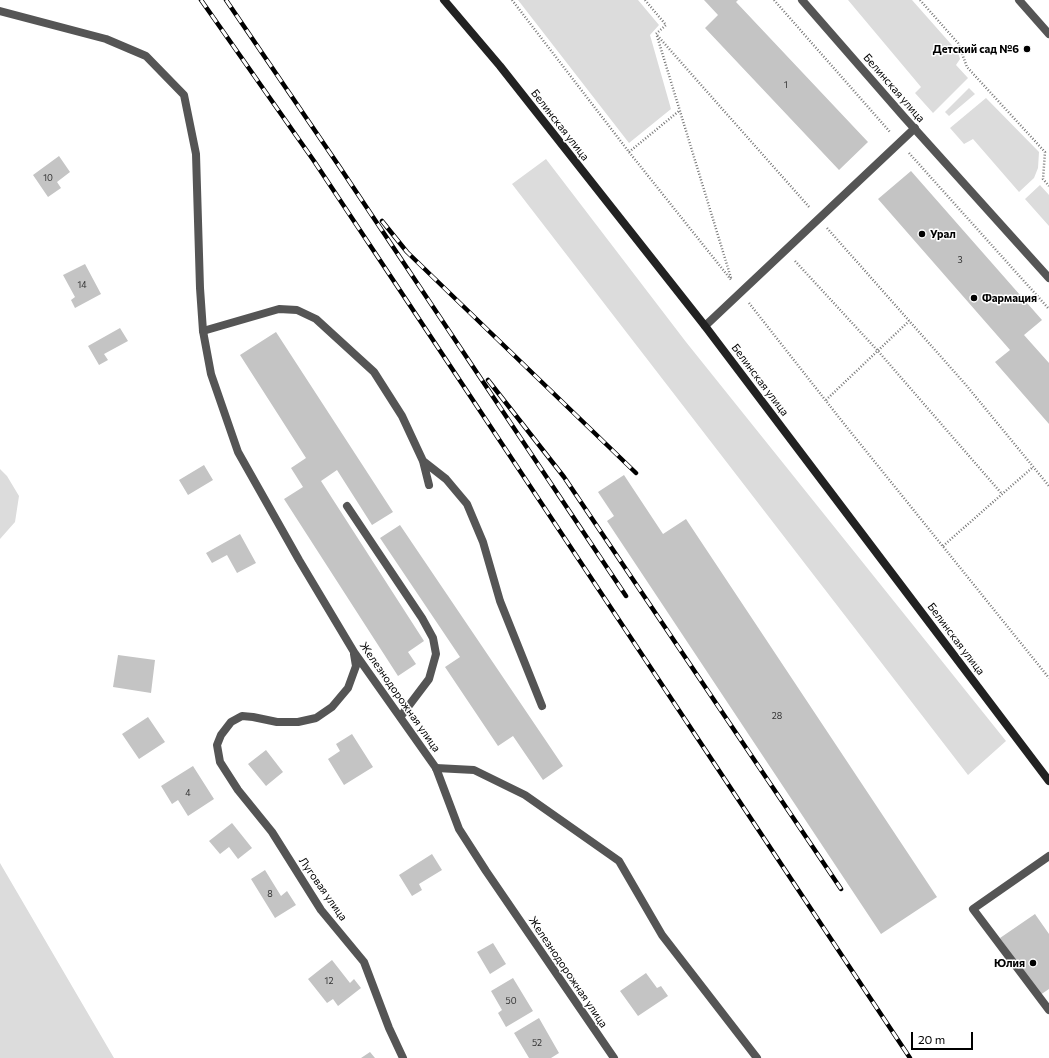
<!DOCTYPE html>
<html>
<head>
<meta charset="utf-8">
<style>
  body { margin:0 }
  #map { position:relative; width:1049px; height:1058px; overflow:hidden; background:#fff; font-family:Commissioner,sans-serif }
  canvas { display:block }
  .scale { position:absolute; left:911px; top:1032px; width:62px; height:18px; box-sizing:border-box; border:2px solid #000; border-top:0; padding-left:5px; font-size:12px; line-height:14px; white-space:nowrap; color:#000; -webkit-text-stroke:3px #fff; paint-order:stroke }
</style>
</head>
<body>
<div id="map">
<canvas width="1049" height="1058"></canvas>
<div class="scale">20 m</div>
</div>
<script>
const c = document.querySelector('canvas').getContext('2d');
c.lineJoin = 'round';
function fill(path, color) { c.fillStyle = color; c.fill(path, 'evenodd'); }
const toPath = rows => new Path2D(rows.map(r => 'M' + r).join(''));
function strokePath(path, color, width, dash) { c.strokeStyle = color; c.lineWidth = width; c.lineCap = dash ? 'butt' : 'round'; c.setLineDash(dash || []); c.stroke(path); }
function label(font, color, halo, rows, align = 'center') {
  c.font = font + ' Commissioner,sans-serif'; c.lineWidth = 3; c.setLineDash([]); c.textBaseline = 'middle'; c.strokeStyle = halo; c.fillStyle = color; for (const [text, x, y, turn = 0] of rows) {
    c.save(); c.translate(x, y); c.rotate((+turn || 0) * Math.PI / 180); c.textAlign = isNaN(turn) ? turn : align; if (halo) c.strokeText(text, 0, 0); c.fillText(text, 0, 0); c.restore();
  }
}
const green = toPath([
  [518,0,638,0,659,25,650,35,671,109,629,143],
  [848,0,912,0,958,52,960,59,956,65,968,78,933,113,915,93,921,87],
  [969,88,975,94,949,116,945,112],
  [986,98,1039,152,1038,168,1034,178,1019,192,973,139,964,144,950,128],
  [546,159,686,342,1006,741,968,775,512,184],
  [1040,185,1049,195,1049,226,1025,199],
  [0,469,7,476,19,496,15,522,0,539],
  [0,863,114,1058,0,1058]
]);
const building = toPath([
  [704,0,738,0,736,2,868,142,839,170,705,28,718,15],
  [59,156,70,172,57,182,61,188,48,197,33,175],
  [911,171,1042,320,1024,335,1049,363,1049,424,995,362,1010,350,878,199],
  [85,264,101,294,75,308,71,300,75,297,63,275],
  [120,328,128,341,104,354,108,360,99,365,88,346],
  [276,332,393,512,372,525,337,470,321,481,424,641,408,652,416,664,398,676,284,499,303,487,291,468,306,458,240,355],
  [204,465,213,480,188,495,179,480],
  [624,475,663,534,686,519,937,897,881,934,607,521,614,516,598,492],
  [400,525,563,766,543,780,513,736,498,746,445,667,460,657,380,538],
  [240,534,256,563,237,573,227,555,212,563,206,553],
  [118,655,155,660,151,693,113,687],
  [148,717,165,742,139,759,122,734],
  [352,734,373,767,344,785,328,759,340,751,336,744],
  [266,750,283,772,266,786,248,764],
  [193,766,214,799,188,816,178,800,172,804,161,786],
  [232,823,252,848,238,859,229,847,220,854,209,841],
  [432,854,442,870,419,884,422,890,412,896,399,875],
  [265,870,281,896,287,891,296,905,275,918,251,879],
  [1035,914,1049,934,1049,989,1040,995,1000,938],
  [493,943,506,964,490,974,477,952],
  [332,960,350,983,354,979,361,988,338,1006,333,999,327,1003,308,979],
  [646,973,657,988,661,986,668,996,638,1016,620,991],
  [513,978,533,1011,506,1027,498,1013,502,1010,491,991],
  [539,1018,559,1053,551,1058,529,1058,514,1033],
  [370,1052,375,1058,361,1058]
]);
const path = toPath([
  [512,0,629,152,732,281],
  [645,0,666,25,656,34,810,208],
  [774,0,890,132],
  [920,0,958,43,967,67,1045,152,1043,179,1049,186],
  [657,36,731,278],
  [629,152,679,111],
  [909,153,1049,309],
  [827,228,966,385,1049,486],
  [795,261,878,351,1002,494],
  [749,303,841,420,1049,678],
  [826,400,909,321],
  [943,546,1033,467]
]);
const lane = toPath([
  [1019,0,1049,34],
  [203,331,279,309,297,310,316,319,374,372,402,416,423,461,429,485],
  [423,461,446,479,467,504,483,542,500,601,542,706],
  [347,506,422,618,433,638,436,654,429,679,401,716],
  [436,768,474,770,525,795,619,861,662,935,757,1058],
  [1049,856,973,909,1049,1010]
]);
const street = toPath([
  [802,0,904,117,1049,278],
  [0,11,106,39,146,56,184,95,196,154,200,288,203,331,211,374,238,452,299,560,354,652,436,768,459,829,486,871,614,1058],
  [705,326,915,128],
  [354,654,356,666,348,688,332,707,316,718,298,722,277,722,253,717,242,716,231,722,221,735,217,745,220,762,238,790,272,832,321,910,364,962,389,1028,403,1058]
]);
const secondary = toPath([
  [444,0,500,66,705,326,1049,781]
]);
const rail = toPath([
  [201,0,314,161,910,1058],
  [226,0,339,166,626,596],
  [382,221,407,252,636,473],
  [488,380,564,477,841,889]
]);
const markers = [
  [1027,49,4,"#000"],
  [922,234,4,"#000"],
  [974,298,4,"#000"],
  [1033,963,4,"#000"]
];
const numberNames = [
  ["1",786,85],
  ["10",48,178],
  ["3",960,260],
  ["14",82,285],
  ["28",777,716],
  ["4",188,793],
  ["8",270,894],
  ["12",329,981],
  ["50",511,1001],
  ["52",537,1043]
];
const poiNames = [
  ["Детский сад №6",1019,49],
  ["Урал",930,234,"left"],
  ["Фармация",982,298,"left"],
  ["Юлия",1025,963]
];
const streetNames = [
  ["Белинская улица",894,88,49],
  ["Белинская улица",560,125,52],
  ["Белинская улица",760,380,53],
  ["Белинская улица",956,639,53],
  ["Железнодорожная улица",400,697,55],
  ["Луговая улица",323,889,55],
  ["Железнодорожная улица",568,972,56]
];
fill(green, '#dcdcdc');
fill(building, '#c4c4c4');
strokePath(path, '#777', 2.5, [1, 2]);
strokePath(lane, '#555', 8);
strokePath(street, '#555', 8);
strokePath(secondary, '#222', 8);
strokePath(rail, '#000', 4.5);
strokePath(rail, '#fff', 3, [9]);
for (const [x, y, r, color] of markers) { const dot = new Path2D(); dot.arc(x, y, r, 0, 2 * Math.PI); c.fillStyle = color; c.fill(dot); strokePath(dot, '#fff', 1.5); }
label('9px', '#313131', null, numberNames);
label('bold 11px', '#000', '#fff', poiNames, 'right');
label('11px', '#000', '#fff', streetNames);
</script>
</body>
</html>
